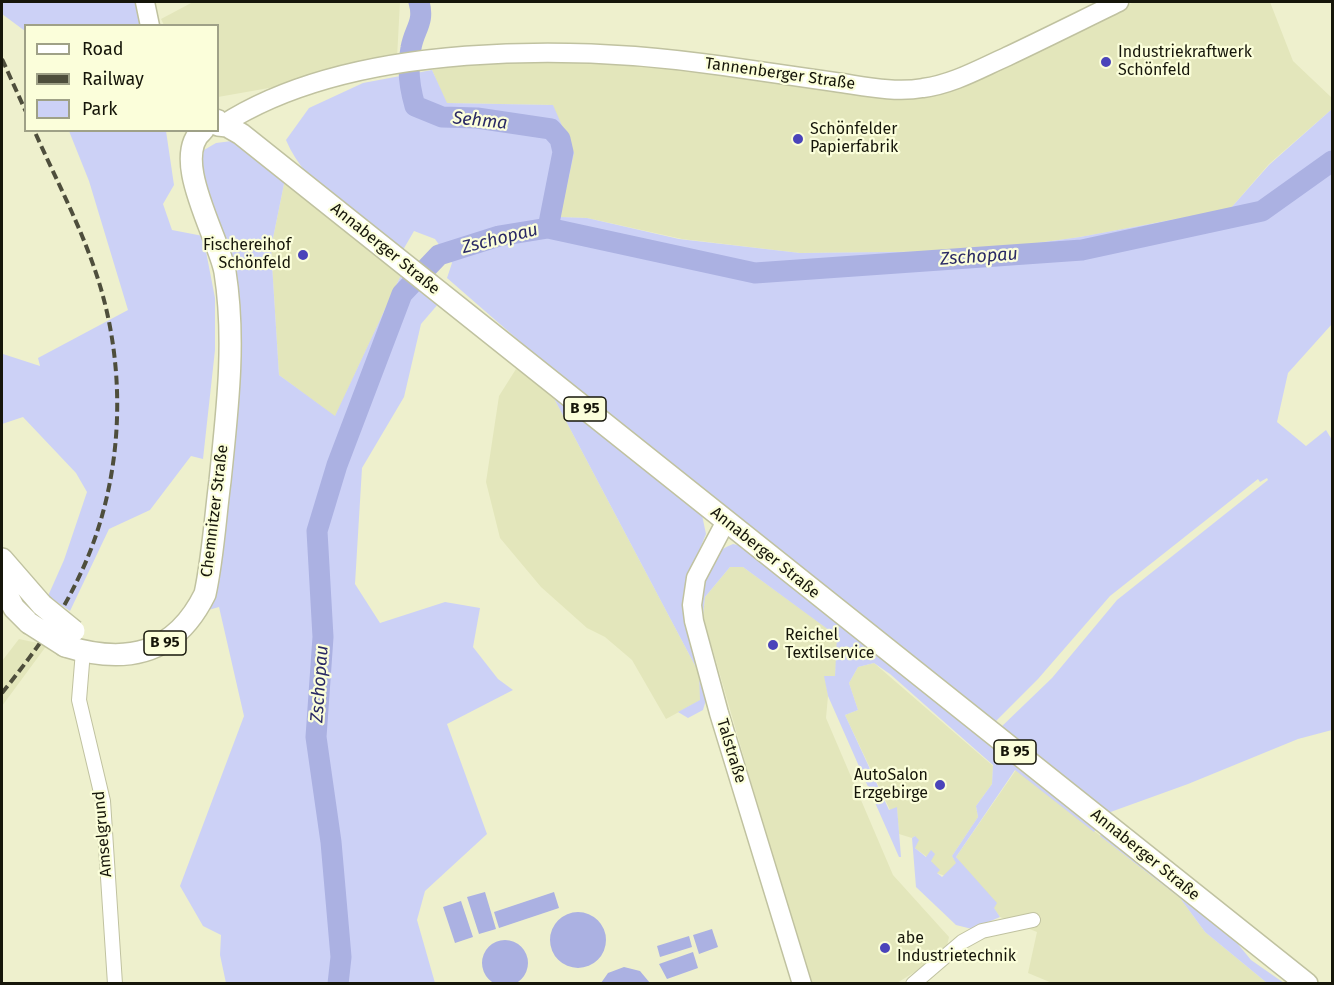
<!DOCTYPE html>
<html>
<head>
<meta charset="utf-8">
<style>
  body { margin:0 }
  #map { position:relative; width:1334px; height:985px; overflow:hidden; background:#eef0cd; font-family:"Fira Sans",sans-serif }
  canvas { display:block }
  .frame { position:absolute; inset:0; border:3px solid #16160a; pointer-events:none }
  .legend { position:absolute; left:24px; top:24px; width:195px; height:108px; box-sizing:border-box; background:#fbfeda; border:2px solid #9fa187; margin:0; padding:8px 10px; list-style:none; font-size:18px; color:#16160a }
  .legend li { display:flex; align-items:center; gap:12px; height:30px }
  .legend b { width:30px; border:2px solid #9fa187 }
</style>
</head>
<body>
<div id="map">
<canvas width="1334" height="985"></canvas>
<div class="frame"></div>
<ul class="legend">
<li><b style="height:8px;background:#fff"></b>Road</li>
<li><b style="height:8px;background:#4e4e3c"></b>Railway</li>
<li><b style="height:16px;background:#ccd1f6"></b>Park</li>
</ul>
</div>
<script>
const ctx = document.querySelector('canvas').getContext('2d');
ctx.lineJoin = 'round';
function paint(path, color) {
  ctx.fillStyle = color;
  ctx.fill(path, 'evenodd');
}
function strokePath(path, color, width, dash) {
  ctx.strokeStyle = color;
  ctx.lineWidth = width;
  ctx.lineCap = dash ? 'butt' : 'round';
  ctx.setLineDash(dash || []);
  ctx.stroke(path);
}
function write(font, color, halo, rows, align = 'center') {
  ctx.font = font + ' "Fira Sans",sans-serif';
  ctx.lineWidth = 4.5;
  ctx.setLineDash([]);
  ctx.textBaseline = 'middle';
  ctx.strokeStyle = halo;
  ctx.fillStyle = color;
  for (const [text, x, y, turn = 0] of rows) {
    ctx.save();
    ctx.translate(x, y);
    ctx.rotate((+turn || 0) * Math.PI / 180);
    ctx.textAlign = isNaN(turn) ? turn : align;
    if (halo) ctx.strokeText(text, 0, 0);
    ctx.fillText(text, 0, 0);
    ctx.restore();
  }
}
const built = new Path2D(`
  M193 2H400L397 58 303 82 218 97V26L164 25 161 19Z
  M1134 2H1270L1293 61 1332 98V109L1269 164 1230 209 1080 237 980 251 800 253 682 239 587 218 559 217 570 172 553 105 446 103 432 70 511 59 689 66 891 95 967 79Z
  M285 179 401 275 335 417 279 375 271 248Z
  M516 369 548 387 699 673 701 700 666 719 632 660 605 637 587 628 541 587 500 538 486 482 499 396Z
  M730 567H743L838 636 835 677H825L828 696 826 718 893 875 949 937 947 946 921 968 897 983H809L703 616 705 597Z
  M19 639 47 645 2 706V661Z
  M874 663 993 766 992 784 976 806 978 817 952 856 957 863 945 876 937 873 931 861V851L927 857 915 848V836L912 838 899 834 897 808 890 810 845 715 858 710 849 683 858 667Z
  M1016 770 1180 898 1205 932 1267 983H1052L1028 973 1037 932 1000 917 956 857Z`);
const green = new Path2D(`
  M2 2H136L140 25 26 26 25 31 2 14Z
  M432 70 447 103 553 105 574 153 560 217 587 218 679 239 800 253 980 251 1080 237 1230 209 1269 165 1332 109V324L1288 373 1277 422 1306 446 1326 430 1332 440V730L1298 739 1188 784 1105 814 999 729 1052 678 1117 600 1268 480 1267 478 1260 482 1258 479 1110 596 1038 679 992 725 523 351 524 345 447 278 452 263 435 239 414 231 403 250C361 219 307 190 286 140L309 108 363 83Z
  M69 131H166L174 185 163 204 172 230 203 236 215 298V350L203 459 191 456 150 510 109 529 70 611 48 596 64 560 87 492 76 473 23 417 2 424V348L3 354 40 366 38 358 128 310 89 181Z
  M232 141 285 179 271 248 279 375 335 416 401 275 439 303 421 324 404 397 362 468 355 584 380 623 445 602 480 608 473 647 498 679 513 690 447 724 487 834 425 891 417 920 435 983H226L220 955 221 935 203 926 180 886 244 716 219 607 205 611 240 356 201 176V163L204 150 216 143Z
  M548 387 702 515 706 534 693 566 708 693 703 710 688 718 678 712 700 700 699 673Z
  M733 544 746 547 1097 827 1094 832 1015 770 956 857 997 903 994 908 1000 917 972 929 956 925 916 887 912 838 915 836 919 840 915 848 926 857 931 850 935 854 931 861 940 870 937 873 942 877 956 863 952 856 978 817 976 806 992 784 993 765 890 674 874 663 858 667 849 683 858 710 845 715 889 810 897 807 901 857H899L828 696 824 676H835L837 636 743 567H730L705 597 703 616C700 587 701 556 733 544Z
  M1103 831 1233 938 1251 960 1284 983H1267L1205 932 1180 898 1100 836Z`);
const water = new Path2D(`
  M485 892 496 929 479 934 467 897Z
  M554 892 559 908 499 928 494 912Z
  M461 901 473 937 455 943 443 907Z
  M550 940a28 28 0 1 1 56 0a28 28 0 1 1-56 0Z
  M712 929 718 947 699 954 693 935Z
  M689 936 692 947 660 957 657 946Z
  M482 963a23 23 0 1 1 46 0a23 23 0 1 1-46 0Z
  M693 952 698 968 667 979 659 964Z
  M624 967 640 971 650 983H601L608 973Z`);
const river = new Path2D(`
  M419 2C425 23 414 29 411 48 407 67 410 89 415 106L442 117 477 118 551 129 560 139 563 152 548 228
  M338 984 341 957 331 842 316 737 323 637 317 531 337 465 402 294 439 255 499 236 548 228 755 273 1082 250 1262 211 1332 161`);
const minor = new Path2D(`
  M83 651 79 700 103 801 115 984
  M913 984 962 942 982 931 1033 920`);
const secondary = new Path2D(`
  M145 2 150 26
  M218 119 222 125C352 41 575 44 724 66 761 71 798 77 835 82 864 86 894 93 923 88 953 84 979 69 1006 57 1044 39 1082 20 1119 2
  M726 521 696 578 692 605 694 621 719 713 802 984`);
const primary = new Path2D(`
  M218 125 227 126 241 134 1307 984
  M2 559 42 605
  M2 585 14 608 29 623
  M65 646C126 665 175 655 205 594 213 557 215 519 220 481 227 412 236 342 225 272 219 238 169 157 203 130`);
const rail = new Path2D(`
  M2 59 26 112
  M2 693C29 659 56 624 75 585 121 495 129 386 101 289 85 234 57 182 34 130`);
const primaryBridge = new Path2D(`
  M42 605 74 631
  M29 623 65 646`);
const markers = [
  [1106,62,6,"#4a44ba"],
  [798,139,6,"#4a44ba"],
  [303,255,6,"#4a44ba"],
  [773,645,6,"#4a44ba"],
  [940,785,6,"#4a44ba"],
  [885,948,6,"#4a44ba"]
];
const shields = [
  [585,409,42],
  [165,643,42],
  [1015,752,42]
];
const shieldNames = [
  ["B 95",585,409],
  ["B 95",165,643],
  ["B 95",1015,752]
];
const poiNames = [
  ["Industriekraftwerk",1118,53],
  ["Schönfeld",1118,71],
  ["Schönfelder",810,130],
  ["Papierfabrik",810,148],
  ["Fischereihof",291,246,"right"],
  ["Schönfeld",291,264,"right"],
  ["Reichel",785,636],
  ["Textilservice",785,654],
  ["AutoSalon",928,776,"right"],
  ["Erzgebirge",928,794,"right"],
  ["abe",897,939],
  ["Industrietechnik",897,957]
];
const streetNames = [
  ["Tannenberger Straße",780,74,8],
  ["Annaberger Straße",385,249,39],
  ["Chemnitzer Straße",215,511,-83],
  ["Annaberger Straße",765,553,39],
  ["Talstraße",731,751,73],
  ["Amselgrund",103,834,-95],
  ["Annaberger Straße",1145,855,39]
];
const waterNames = [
  ["Sehma",480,121,6],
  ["Zschopau",500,239,-14],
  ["Zschopau",979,257,-4],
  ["Zschopau",320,684,-86]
];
paint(built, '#e3e6bb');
paint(green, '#ccd1f6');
paint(water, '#abb1e2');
strokePath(river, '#abb1e2', 21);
strokePath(minor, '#c0c2a0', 16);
strokePath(secondary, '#c0c2a0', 21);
strokePath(primary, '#c0c2a0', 24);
strokePath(minor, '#fff', 14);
strokePath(secondary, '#fff', 18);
strokePath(primary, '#fff', 21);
strokePath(rail, '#4e4e3c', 4, [9, 4.5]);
strokePath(primaryBridge, '#c0c2a0', 24, []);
strokePath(primaryBridge, '#fff', 21);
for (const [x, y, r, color] of markers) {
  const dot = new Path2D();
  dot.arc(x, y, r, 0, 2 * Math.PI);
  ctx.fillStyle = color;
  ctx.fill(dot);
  strokePath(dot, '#fbfeda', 2);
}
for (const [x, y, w] of shields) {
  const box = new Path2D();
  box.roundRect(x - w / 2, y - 12, w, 24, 4.5);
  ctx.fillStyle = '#fbfeda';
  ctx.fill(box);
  strokePath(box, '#16160a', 1.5);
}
write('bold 15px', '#16160a', null, shieldNames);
write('16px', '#16160a', '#fbfeda', poiNames, 'left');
write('16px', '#16160a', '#fbfeda', streetNames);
write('italic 18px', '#2a2a65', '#fbfeda', waterNames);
</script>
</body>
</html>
